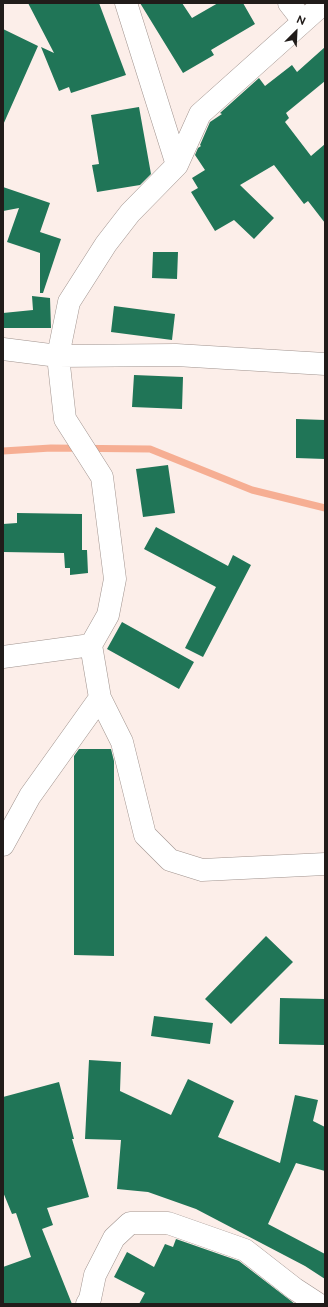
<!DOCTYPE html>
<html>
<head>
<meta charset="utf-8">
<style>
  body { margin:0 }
  #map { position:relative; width:328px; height:1307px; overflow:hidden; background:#fceee9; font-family:Raleway,sans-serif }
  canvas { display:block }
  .frame { position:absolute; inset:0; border:4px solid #211c1a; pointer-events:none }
  .north { position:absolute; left:276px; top:12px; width:40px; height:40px; -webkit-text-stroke:3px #fff; paint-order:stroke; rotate:24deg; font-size:11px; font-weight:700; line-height:16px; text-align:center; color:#211c1a }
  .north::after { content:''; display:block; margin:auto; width:14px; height:18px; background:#211c1a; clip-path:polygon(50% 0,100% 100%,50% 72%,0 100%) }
</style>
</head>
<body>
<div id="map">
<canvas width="328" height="1307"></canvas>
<div class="frame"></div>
<div class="north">N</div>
</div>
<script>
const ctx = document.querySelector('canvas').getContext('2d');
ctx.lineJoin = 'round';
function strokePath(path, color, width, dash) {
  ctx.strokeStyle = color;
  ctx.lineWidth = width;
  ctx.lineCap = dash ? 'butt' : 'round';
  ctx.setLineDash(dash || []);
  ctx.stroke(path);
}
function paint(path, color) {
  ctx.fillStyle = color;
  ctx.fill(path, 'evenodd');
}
const stream = new Path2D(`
  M3 451 51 448 150 449 252 490 325 508`);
const building = new Path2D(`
  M28 3H99L126 75 71 93 69 87 59 91 41 47 54 53Z
  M140 3H182L192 18 218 3H243L255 24 211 50 214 55 183 73Z
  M3 29 38 46 3 125Z
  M325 47V81L286 113 289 118 285 122 311 156 325 144V223L308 201 304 204 274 165 240 185 274 218 254 239 234 220 215 231 191 192 198 188 192 178 205 170 195 155 198 148 201 146 200 145 210 122 222 114 220 113 259 78 265 86 292 65 297 72Z
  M139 107 151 174 140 185 97 192 92 165 99 164 91 115Z
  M3 187 50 203 40 232 61 239 43 293H40V253L7 242 19 208 3 211Z
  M153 252H178L177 279 152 278Z
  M32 296 50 298 51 328H3V313L33 310Z
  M114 306 175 314 172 340 111 332Z
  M134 375 183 377 182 409 132 407Z
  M296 419 325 420V459L296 458Z
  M168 465 175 513 143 517 136 469Z
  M17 513 82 514V550H87L88 573 70 575V568H65L64 553 3 552V524L17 523Z
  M156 527 228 566 233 555 251 565 203 657 185 648 216 587 144 549Z
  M122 622 194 662 179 689 107 649Z
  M79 749H111L114 761V956L74 955V756Z
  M266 936 293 962 231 1024 205 999Z
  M280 998 325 999V1045L279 1044Z
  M154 1016 213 1023 210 1044 151 1036Z
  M89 1060 121 1062 120 1091 171 1115 188 1079 234 1101 218 1137 280 1163 295 1095 318 1100 313 1121 325 1127V1171L296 1163 268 1224 325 1254V1279L305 1266 196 1209 148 1192 117 1189 121 1140 85 1139Z
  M59 1082 74 1139H72L89 1197 47 1208 53 1225 42 1229 72 1304H3V1267L31 1257 16 1213 12 1214 3 1192V1097Z
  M176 1239 239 1261 295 1304H139L145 1293 114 1277 127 1252 154 1267 165 1244 173 1247Z`);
const minor = new Path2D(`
  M126 3 177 165
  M289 3 303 21
  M3 349 58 356 69 302 106 244 130 213 177 165 200 114 324 3
  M91 645 100 698 122 742 145 835 170 860 202 870 325 864
  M3 657 91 645 108 615 115 579 102 477 65 419 58 356 176 355 325 364
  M3 845 30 796 100 698
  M87 1304 90 1299 95 1275 114 1238 130 1223H168L245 1250 295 1289 318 1304`);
strokePath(stream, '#f6ae93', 7);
paint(building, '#207557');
strokePath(minor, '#a0938e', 23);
strokePath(minor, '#fff', 22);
</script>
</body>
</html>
